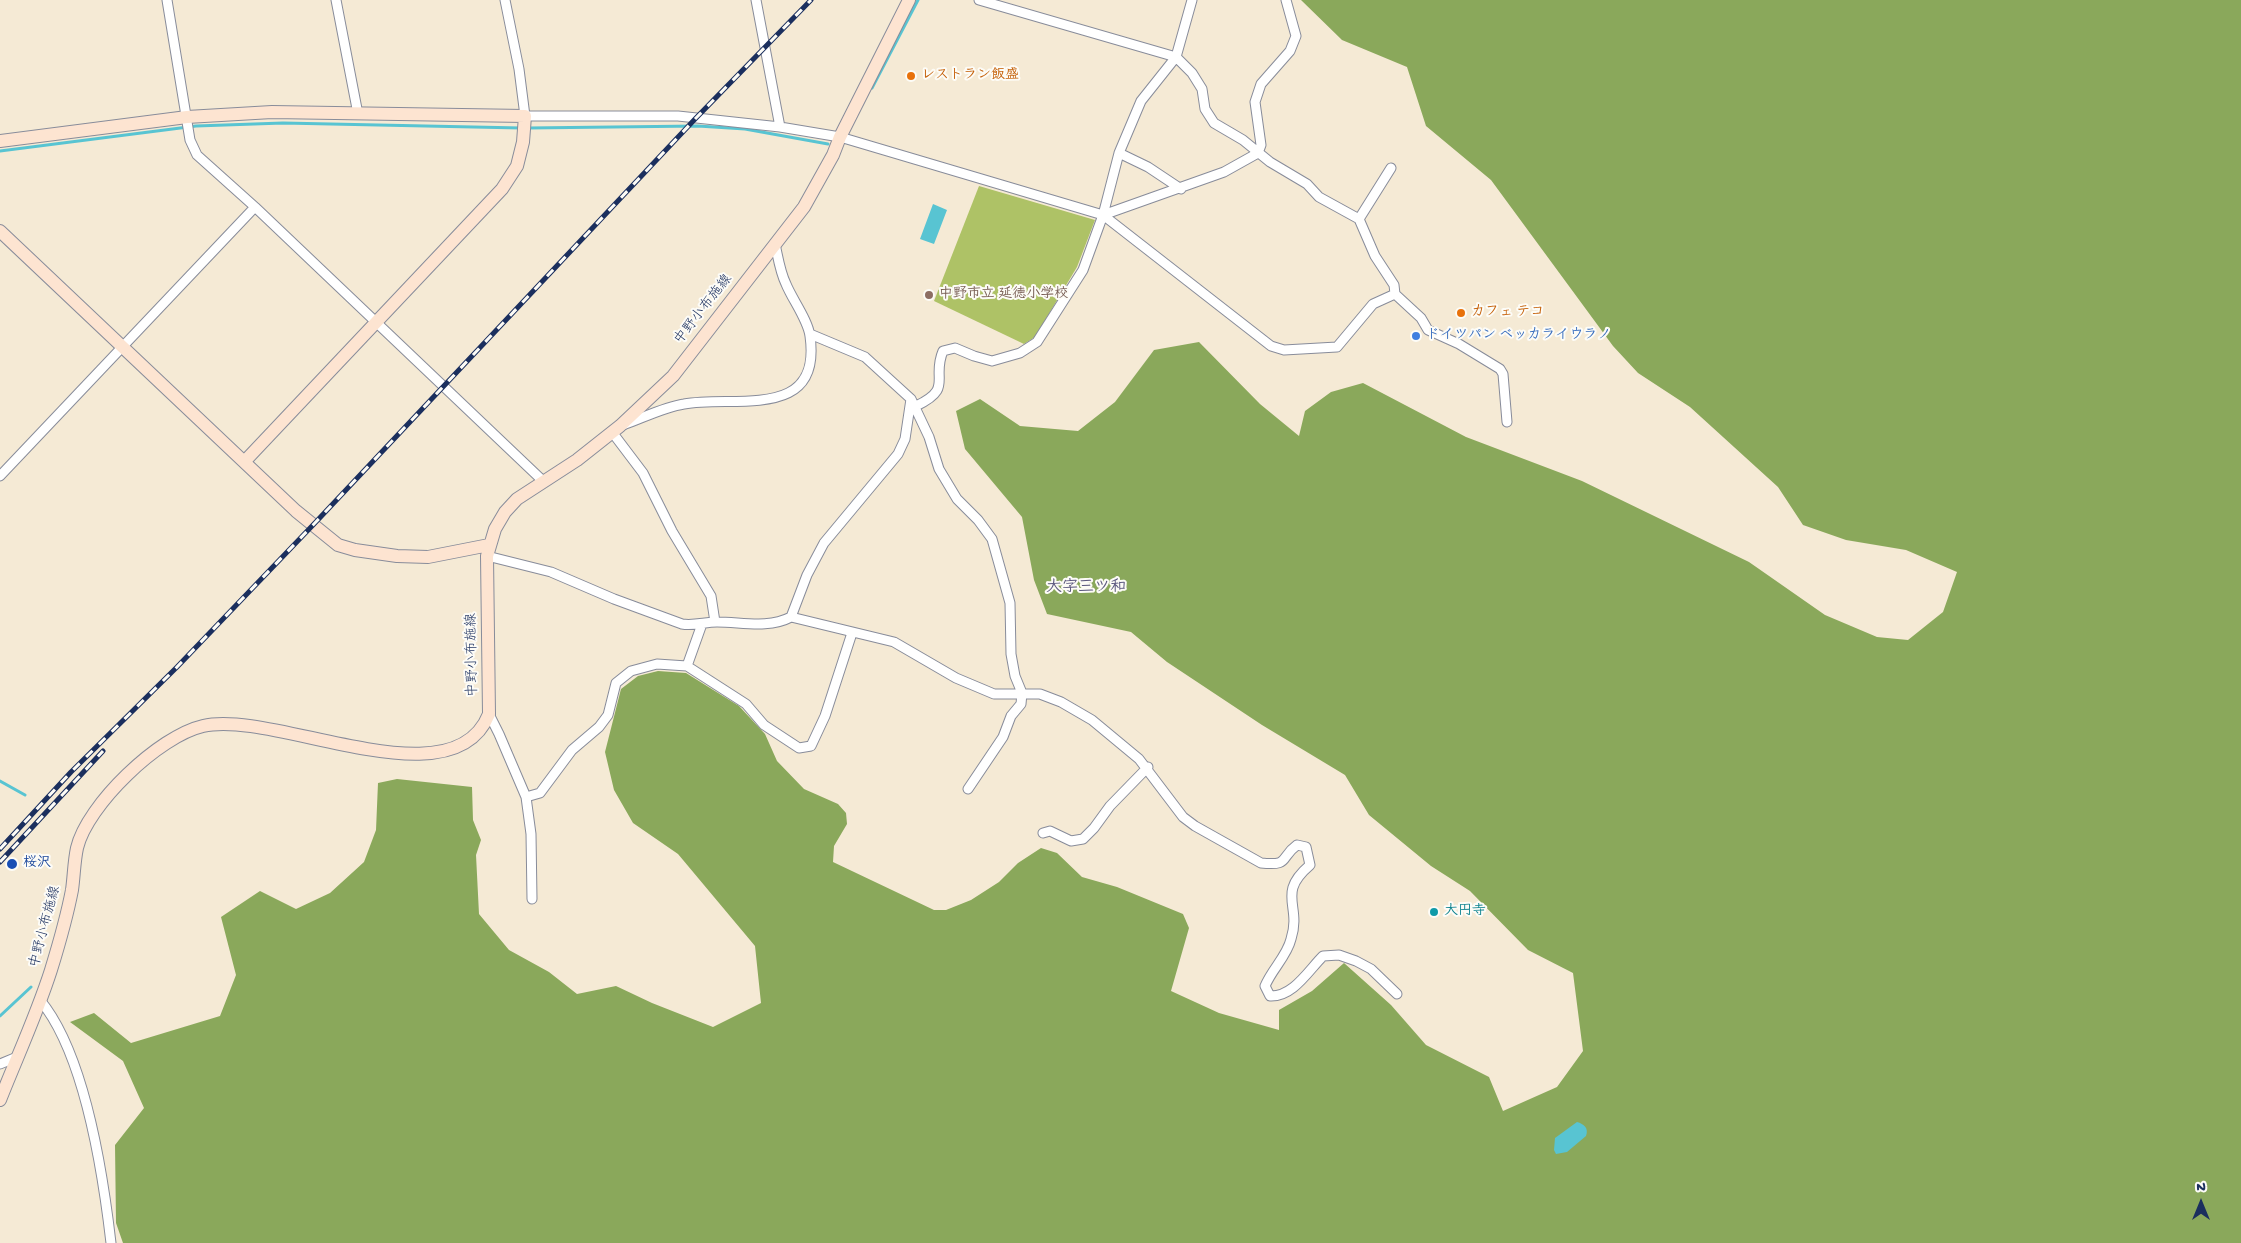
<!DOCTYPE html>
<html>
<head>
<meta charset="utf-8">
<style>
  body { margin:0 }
  #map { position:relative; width:2241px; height:1243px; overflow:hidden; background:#f5ead5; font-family:"Gochi Hand",sans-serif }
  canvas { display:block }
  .north { position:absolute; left:2176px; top:1178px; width:50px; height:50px; -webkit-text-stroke:4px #fdfcf7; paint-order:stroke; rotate:0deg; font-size:14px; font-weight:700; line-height:20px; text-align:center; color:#1b2f5e }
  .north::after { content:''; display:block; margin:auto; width:18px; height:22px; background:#1b2f5e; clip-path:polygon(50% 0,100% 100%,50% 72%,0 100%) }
</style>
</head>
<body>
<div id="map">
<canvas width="2241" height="1243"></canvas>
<div class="north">N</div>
</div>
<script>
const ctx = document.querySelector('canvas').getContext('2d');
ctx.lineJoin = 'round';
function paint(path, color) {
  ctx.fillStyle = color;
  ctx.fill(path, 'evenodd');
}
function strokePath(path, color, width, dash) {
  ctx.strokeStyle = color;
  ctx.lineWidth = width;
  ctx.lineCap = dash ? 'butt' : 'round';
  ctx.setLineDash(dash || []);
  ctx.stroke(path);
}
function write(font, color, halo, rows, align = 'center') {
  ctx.font = font + ' "Gochi Hand","Klee One",sans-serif';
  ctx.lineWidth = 4;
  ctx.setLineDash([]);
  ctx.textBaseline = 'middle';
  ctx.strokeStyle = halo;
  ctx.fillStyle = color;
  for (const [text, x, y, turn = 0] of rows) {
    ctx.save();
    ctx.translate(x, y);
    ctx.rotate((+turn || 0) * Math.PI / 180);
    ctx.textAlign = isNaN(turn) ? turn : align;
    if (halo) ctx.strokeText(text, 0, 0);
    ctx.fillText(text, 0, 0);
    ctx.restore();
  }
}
const green = new Path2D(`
  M979 186 1095 220 1077 267 1035 337 1024 344 934 301Z`);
const forest = new Path2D(`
  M1301 0H2241V1243H123L116 1223 115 1145 144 1108 123 1061 70 1022 94 1013 131 1043 220 1016 236 975 221 917 260 891 296 909 330 893 364 862 376 830 378 783 397 779 472 787 473 820 481 840 476 855 479 914 509 950 549 972 577 994 616 986 652 1003 713 1027 761 1003 755 946 678 854 633 823 614 790 605 752 621 689 638 676 658 671 686 673 739 706 765 734 777 761 804 789 838 804 846 813 847 824 834 846 833 862 934 910H946L971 900 999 882 1018 863 1041 848 1057 853 1082 877 1117 887 1183 914 1189 928 1171 991 1219 1013 1279 1030V1010L1312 991 1344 963 1391 1005 1426 1045 1489 1077 1503 1111 1557 1087 1583 1051 1573 973 1528 950 1470 891 1431 866 1369 815 1345 775 1262 725 1167 662 1131 632 1047 614 1034 580 1022 517 965 449 956 411 980 399 1020 426 1078 431 1115 402 1154 350 1199 342 1260 404 1299 436 1305 411 1331 392 1363 383 1466 437 1582 481 1749 562 1825 615 1877 637 1908 640 1943 612 1957 572 1906 550 1846 540 1803 525 1778 487 1690 407 1638 373 1613 346 1491 180 1426 126 1407 67 1342 40Z`);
const water = new Path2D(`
  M933 204 947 210 934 244 920 239Z
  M1577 1122C1584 1124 1589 1128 1586 1136L1567 1152 1556 1154 1554 1150 1555 1138Z`);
const stream = new Path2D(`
  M872 88 918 0
  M528 128 698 126 745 129 828 144
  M0 151 196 126 283 123 521 128
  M0 781 25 795
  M0 1016 31 987`);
const street = new Path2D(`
  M167 0 190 140 197 155 255 207 543 481
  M336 0 358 114
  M505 0 519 69 525 116H678L780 127 840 137 1103 215 1271 346 1284 350 1337 347 1373 304 1395 294
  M756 0 780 127
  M979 0 1176 57 1192 73 1202 89 1205 109 1214 123 1243 140 1270 162 1307 184 1319 197 1359 219 1375 256 1394 285 1395 294 1421 318 1428 330 1459 344 1500 369 1503 374 1507 422
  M1119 153 1148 167 1181 189
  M1103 215 1224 172 1258 153 1261 145 1255 102 1261 84 1290 51 1296 36 1286 0
  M1359 219 1391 168
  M810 334 865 357 911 399 929 437 939 469 957 499 978 520 992 539 1010 603 1011 654 1015 676 1022 693 1021 704 1011 716 1003 737 968 789
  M916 406C954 388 931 379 943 351L955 348 974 356 992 361 1020 353 1037 342 1083 270 1103 215 1119 153 1141 101 1176 57 1192 0
  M623 425C643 418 664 407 684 404 736 395 822 421 810 336 808 320 792 299 786 284 780 272 778 257 775 244
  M612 432 643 473 672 531 711 596 715 622
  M0 476 255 207
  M487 556 551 572 614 599 682 624C694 626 705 622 717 622 742 622 768 629 791 617L894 642 956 678 994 694H1040L1061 702 1092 720 1139 759 1183 817 1195 826 1261 863C1291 866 1279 858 1297 845L1306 847 1310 865C1276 894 1302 905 1291 939 1287 956 1272 969 1265 986L1270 996C1293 997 1308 971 1323 956L1339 955 1356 961 1371 969 1397 994
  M791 617 807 575 824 543 898 454 905 439 911 399
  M687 666 746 704 764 725 799 748 811 746 825 716 852 633
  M489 714 499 734 526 797 531 834 532 899
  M526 797 540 793 572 750 599 727 608 715 616 683 631 671 657 664 687 666 702 624
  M1043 833 1050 831 1071 841 1083 839 1094 828 1110 806 1148 767
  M40 1000C85 1054 103 1174 111 1243
  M0 1064 17 1057`);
const secondary = new Path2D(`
  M0 141 187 117 272 112 525 116 523 142 517 166 502 189 245 461
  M0 231 296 511 338 545 355 550 397 556 428 557 489 545
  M0 1100C17 1057 37 1014 51 970 59 944 67 916 72 890 74 876 74 862 77 848 87 805 159 736 203 726 274 709 453 805 489 714L487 556 495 529 505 512 517 499 577 460 620 426 673 376 804 207 833 155 840 137 909 0`);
const rail = new Path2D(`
  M0 849 71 772 177 667 313 525 696 118 811 0
  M0 862 103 751`);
const markers = [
  [911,76,5,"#e8710a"],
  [929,295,5,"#8d6e63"],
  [1461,313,5,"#e8710a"],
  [1416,336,5,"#3f7fe0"],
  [12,864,6,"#1a4fb4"],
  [1434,912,5,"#0f9aa8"]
];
const foodNames = [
  ["レストラン飯盛",921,76],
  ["カフェ テコ",1471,313]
];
const educationNames = [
  ["中野市立 延徳小学校",939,295]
];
const streetNames = [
  ["中野小布施線",704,310,-52],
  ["中野小布施線",473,655,-91],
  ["中野小布施線",46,927,-75]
];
const shopNames = [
  ["ドイツパン ベッカライウラノ",1426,336]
];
const transitNames = [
  ["桜沢",23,864]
];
const cultureNames = [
  ["大円寺",1444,912]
];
const quarterNames = [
  ["大字三ツ和",1086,589]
];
paint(green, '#aec266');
paint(forest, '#8aa85b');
paint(water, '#58c4d2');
strokePath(stream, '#58c4d2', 3);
strokePath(street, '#888c9a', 11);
strokePath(secondary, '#888c9a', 14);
strokePath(street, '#fff', 9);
strokePath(secondary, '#fde4d1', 12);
strokePath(rail, '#1b2f5e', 5);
strokePath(rail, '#fdfcf7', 3, [9]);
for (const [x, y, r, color] of markers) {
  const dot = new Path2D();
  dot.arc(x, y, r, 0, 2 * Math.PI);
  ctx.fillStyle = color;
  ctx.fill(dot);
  strokePath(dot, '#fdfcf7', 2);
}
write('bold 14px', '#c56008', '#fdfcf7', foodNames, 'left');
write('bold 14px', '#785e54', '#fdfcf7', educationNames, 'left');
write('14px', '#1b2f5e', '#fdfcf7', streetNames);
write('bold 14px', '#366cbe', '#fdfcf7', shopNames, 'left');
write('bold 14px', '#164399', '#fdfcf7', transitNames, 'left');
write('bold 14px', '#0d838f', '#fdfcf7', cultureNames, 'left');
write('bold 16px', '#5c597f', '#fdfcf7', quarterNames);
</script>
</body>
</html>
